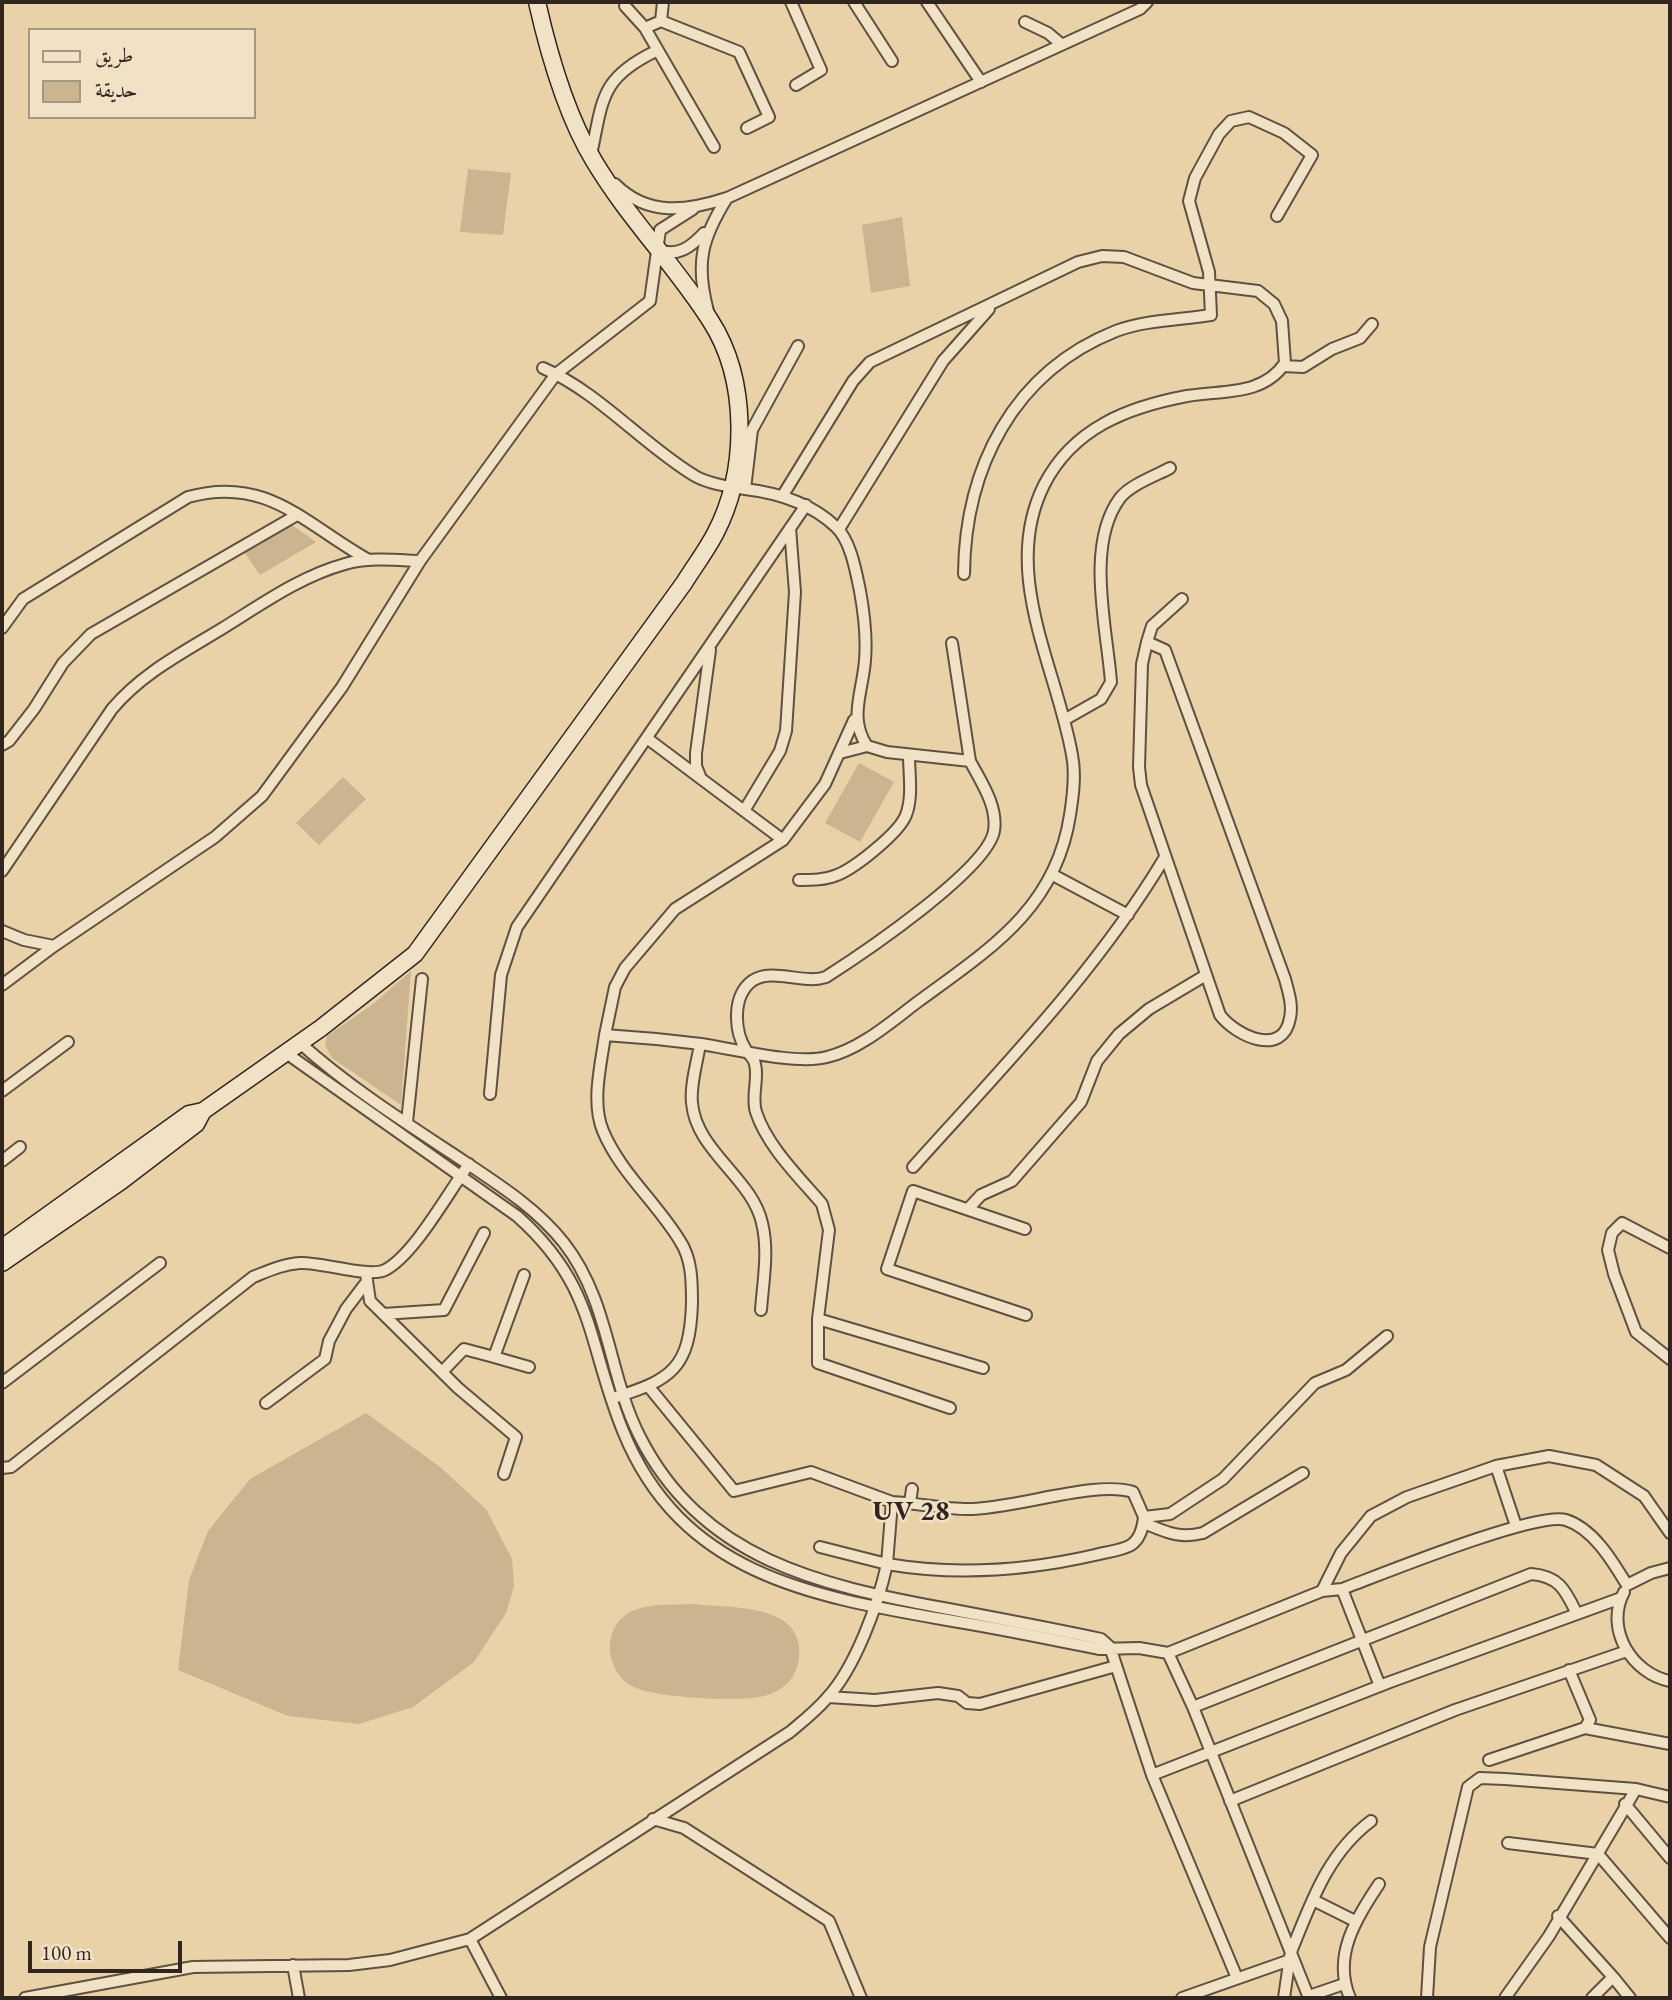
<!DOCTYPE html>
<html>
<head>
<meta charset="utf-8">
<style>
  body { margin:0 }
  #map { position:relative; width:1672px; height:2000px; overflow:hidden; background:#e9d2a7; font-family:"EB Garamond",Amiri,serif }
  canvas { display:block }
  .frame { position:absolute; inset:0; border:4px solid #31261f; pointer-events:none }
  .legend { position:absolute; left:28px; top:28px; width:228px; height:91px; box-sizing:border-box; background:#f1e2c6; border:2px solid #a49783; margin:0; padding:9px 12px; list-style:none; font-size:21px; color:#31261f }
  .legend li { display:flex; align-items:center; gap:14px; height:35px }
  .legend b { width:35px; border:2px solid #a49783 }
  .scale { position:absolute; left:28px; top:1941px; width:154px; height:32px; box-sizing:border-box; border:4px solid #31261f; border-top:0; padding-left:9px; font-size:21px; line-height:24px; white-space:nowrap; color:#31261f; -webkit-text-stroke:5px #f1e2c6; paint-order:stroke }
</style>
</head>
<body>
<div id="map">
<canvas width="1672" height="2000"></canvas>
<div class="frame"></div>
<ul class="legend">
<li><b style="height:9px;background:#f1e2c6"></b>طريق</li>
<li><b style="height:19px;background:#cab590"></b>حديقة</li>
</ul>
<div class="scale">100 m</div>
</div>
<script>
const ctx = document.querySelector('canvas').getContext('2d');
ctx.lineJoin = 'round';
function paint(path, color) {
  ctx.fillStyle = color;
  ctx.fill(path, 'evenodd');
}
function strokePath(path, color, width, dash) {
  ctx.strokeStyle = color;
  ctx.lineWidth = width;
  ctx.lineCap = dash ? 'butt' : 'round';
  ctx.setLineDash(dash || []);
  ctx.stroke(path);
}
function write(font, color, halo, rows, align = 'center') {
  ctx.font = font + ' "EB Garamond",serif';
  ctx.lineWidth = 5;
  ctx.setLineDash([]);
  ctx.textBaseline = 'middle';
  ctx.strokeStyle = halo;
  ctx.fillStyle = color;
  for (const [text, x, y, turn = 0] of rows) {
    ctx.save();
    ctx.translate(x, y);
    ctx.rotate((+turn || 0) * Math.PI / 180);
    ctx.textAlign = isNaN(turn) ? turn : align;
    if (halo) ctx.strokeText(text, 0, 0);
    ctx.fillText(text, 0, 0);
    ctx.restore();
  }
}
const green = new Path2D(`
  M468 169 511 173 503 235 460 232Z
  M902 217 910 286 871 293 862 225Z
  M292 525 316 542 260 575 244 552Z
  M859 763 894 782 860 842 825 823Z
  M343 777 366 799 319 845 296 823Z
  M411 971 401 1105 332 1058 325 1045 327 1036 373 1004Z
  M366 1413 440 1467 486 1509 512 1559 514 1586 506 1613 474 1662 413 1707 359 1724 288 1716 178 1670 189 1580 208 1531 250 1479Z
  M694 1604C725 1608 794 1603 799 1646 800 1658 799 1664 793 1676 787 1686 776 1693 764 1696 739 1702 660 1698 636 1688 603 1674 600 1623 635 1610 653 1603 675 1605 694 1604Z`);
const street = new Path2D(`
  M791 2 821 70 796 85
  M854 2 892 61
  M927 2 981 82
  M625 6 645 28
  M661 21 663 2
  M1025 22 1048 33 1061 44
  M714 147 645 28 661 21 739 52 769 117 747 128
  M591 155C603 99 600 78 656 51
  M615 184C648 217 687 211 727 198L1140 9 1147 2
  M659 250C678 257 691 247 704 233
  M708 311C695 263 702 238 727 198
  M1283 366 1303 367 1332 349 1360 338 1372 324
  M543 368C600 393 642 444 695 476 709 484 729 487 745 489 779 493 811 503 836 527 851 541 856 572 860 591 864 613 867 637 865 660 863 691 848 718 867 746L840 753
  M745 489 752 430 798 346
  M839 529 943 361 989 309
  M964 574C965 468 1013 372 1116 331 1145 320 1180 320 1211 315L1209 272 1189 201 1195 178 1219 134 1231 121 1249 117 1284 133 1312 155 1277 216
  M2 628 23 599 188 497C266 475 305 524 367 559
  M1147 642 1165 650 1285 979C1288 991 1293 1004 1290 1018 1283 1058 1236 1036 1220 1015L1141 785 1139 767 1142 664 1147 642 1152 626 1182 599
  M952 643 970 761
  M1064 720 1101 699 1111 682C1107 628 1085 545 1120 498 1130 485 1155 476 1170 468
  M648 739 783 840
  M2 745 9 741 34 709 63 663 91 634 297 515
  M867 746 887 752 970 761C981 782 998 806 994 831 987 870 862 954 826 977 804 985 772 967 752 981 732 996 734 1031 746 1050 749 1055 754 1058 755 1064 759 1079 751 1096 756 1112 767 1146 799 1177 822 1204L829 1230 818 1319V1363L950 1408
  M700 776 696 766V753L710 650
  M744 811 780 751 786 731 795 592 790 528
  M2 871 112 709C142 673 184 652 223 628 262 604 301 576 345 564 369 557 395 560 420 561
  M1053 875 1128 915
  M799 880C812 880 825 880 837 875 855 868 899 833 906 815 913 797 909 774 909 755
  M2 931 24 940 54 946
  M2 985 54 946 215 837 262 796 342 687 420 561 556 374 650 301 660 230 693 209
  M605 1035 615 987 625 968 675 909 783 840 825 784 854 720
  M300 1043C350 1088 409 1125 465 1162 501 1186 537 1209 564 1243 610 1302 608 1375 640 1437 702 1559 819 1585 943 1608 996 1618 1049 1628 1101 1639L1110 1647 1152 1775 1237 1978
  M700 1044C697 1063 690 1085 692 1103 696 1151 752 1178 762 1223 769 1251 763 1282 761 1310
  M286 1053 517 1216C596 1286 587 1343 623 1431 682 1577 816 1597 953 1621 1002 1629 1050 1639 1099 1649L1139 1648 1168 1653 1193 1707 1309 1998
  M2 1091 68 1042
  M490 1094 501 975 517 927 806 505
  M407 1122 422 979
  M2 1161 20 1147
  M913 1167C1001 1069 1097 971 1165 857
  M968 1209 981 1195 1012 1181 1081 1102 1097 1061 1119 1034 1149 1009 1206 975
  M1025 1229 913 1191 887 1269 1026 1315
  M1670 1248 1622 1223 1612 1233 1608 1250 1614 1274 1636 1332 1670 1359
  M366 1274 370 1301 458 1388 516 1437 504 1474
  M383 1314 444 1310 484 1233
  M818 1319 983 1368
  M494 1357 529 1367
  M442 1372 464 1349 494 1357 524 1275
  M2 1383 160 1263
  M649 1387 734 1491 811 1472 892 1502
  M613 1398C672 1380 690 1368 692 1303 692 1282 692 1259 680 1241 657 1203 620 1172 603 1131 591 1102 601 1065 605 1035 637 1037 669 1040 701 1044 734 1049 796 1065 827 1057 861 1049 892 1021 919 1001 990 949 1056 908 1070 815 1073 796 1076 774 1072 755 1057 668 1000 573 1044 485 1073 428 1128 407 1187 396 1223 390 1263 396 1285 363L1282 321 1274 304 1258 291 1193 283 1124 257 1102 256 1078 262 870 362 853 381 783 495
  M266 1403 325 1359 329 1341 346 1309 365 1284
  M1496 1466 1516 1526
  M2 1468 11 1467 253 1277C268 1271 283 1264 300 1263 322 1262 369 1278 385 1270 414 1255 448 1193 469 1164
  M910 1503 912 1489
  M1144 1517 1170 1514 1223 1479 1315 1383 1346 1370 1387 1336
  M1144 1523C1166 1532 1179 1539 1203 1533L1303 1473
  M1342 1589 1380 1686
  M1322 1591 1341 1553 1371 1516 1407 1497 1496 1466 1549 1456 1596 1465 1644 1496 1670 1533
  M1624 1592C1604 1630 1633 1674 1670 1681
  M1168 1653 1322 1591 1342 1589C1380 1575 1536 1511 1566 1520 1594 1529 1613 1562 1627 1585L1651 1573 1670 1568
  M828 1697 875 1700 938 1693 958 1696 967 1703 980 1704 1116 1666
  M1193 1707 1531 1574C1558 1576 1565 1589 1576 1612
  M1585 1728 1670 1744
  M1489 1760 1585 1728 1590 1720 1569 1670
  M1152 1775 1390 1682 1621 1598
  M1230 1801 1455 1710 1627 1651
  M1625 1804 1670 1858
  M653 1819 684 1828 829 1921 861 1998
  M1508 1843 1598 1854 1670 1938
  M1313 1900 1355 1921
  M1558 1916 1613 1977 1592 1998
  M470 1939 501 1998
  M1291 1952C1311 1903 1327 1854 1371 1821
  M293 1965 299 1998
  M1613 1977 1630 1998
  M1309 1996 1344 1984
  M25 1998 193 1967 349 1965 390 1960 470 1939 790 1732C803 1721 816 1711 827 1698 855 1668 878 1605 887 1564 957 1576 1025 1571 1095 1555 1105 1552 1121 1551 1131 1545 1140 1539 1143 1527 1144 1517L1133 1492C1095 1480 1015 1509 968 1509 943 1509 917 1503 892 1502L887 1564 820 1547
  M1182 1998 1290 1960
  M1284 1998 1290 1956
  M1350 1998C1332 1956 1356 1919 1379 1884
  M1427 1998 1430 1947 1468 1787 1480 1778 1505 1779 1636 1789 1670 1797
  M1505 1998 1549 1936 1636 1789`);
const secondary = new Path2D(`
  M2 1248 189 1114 203 1111
  M2 1263 120 1182 196 1124 203 1111 321 1028 415 954 684 583C694 567 706 551 715 534 748 471 749 380 710 320 675 265 628 218 594 161 566 115 549 55 537 2`);
const neighbourhoodNames = [
  ["UV 28",911,1512]
];
paint(green, '#cab590');
strokePath(street, '#5f5141', 14);
strokePath(secondary, '#31261f', 19);
strokePath(street, '#f1e2c6', 10);
strokePath(secondary, '#f1e2c6', 16);
write('bold 28px', '#31261f', '#f1e2c6', neighbourhoodNames);
</script>
</body>
</html>
